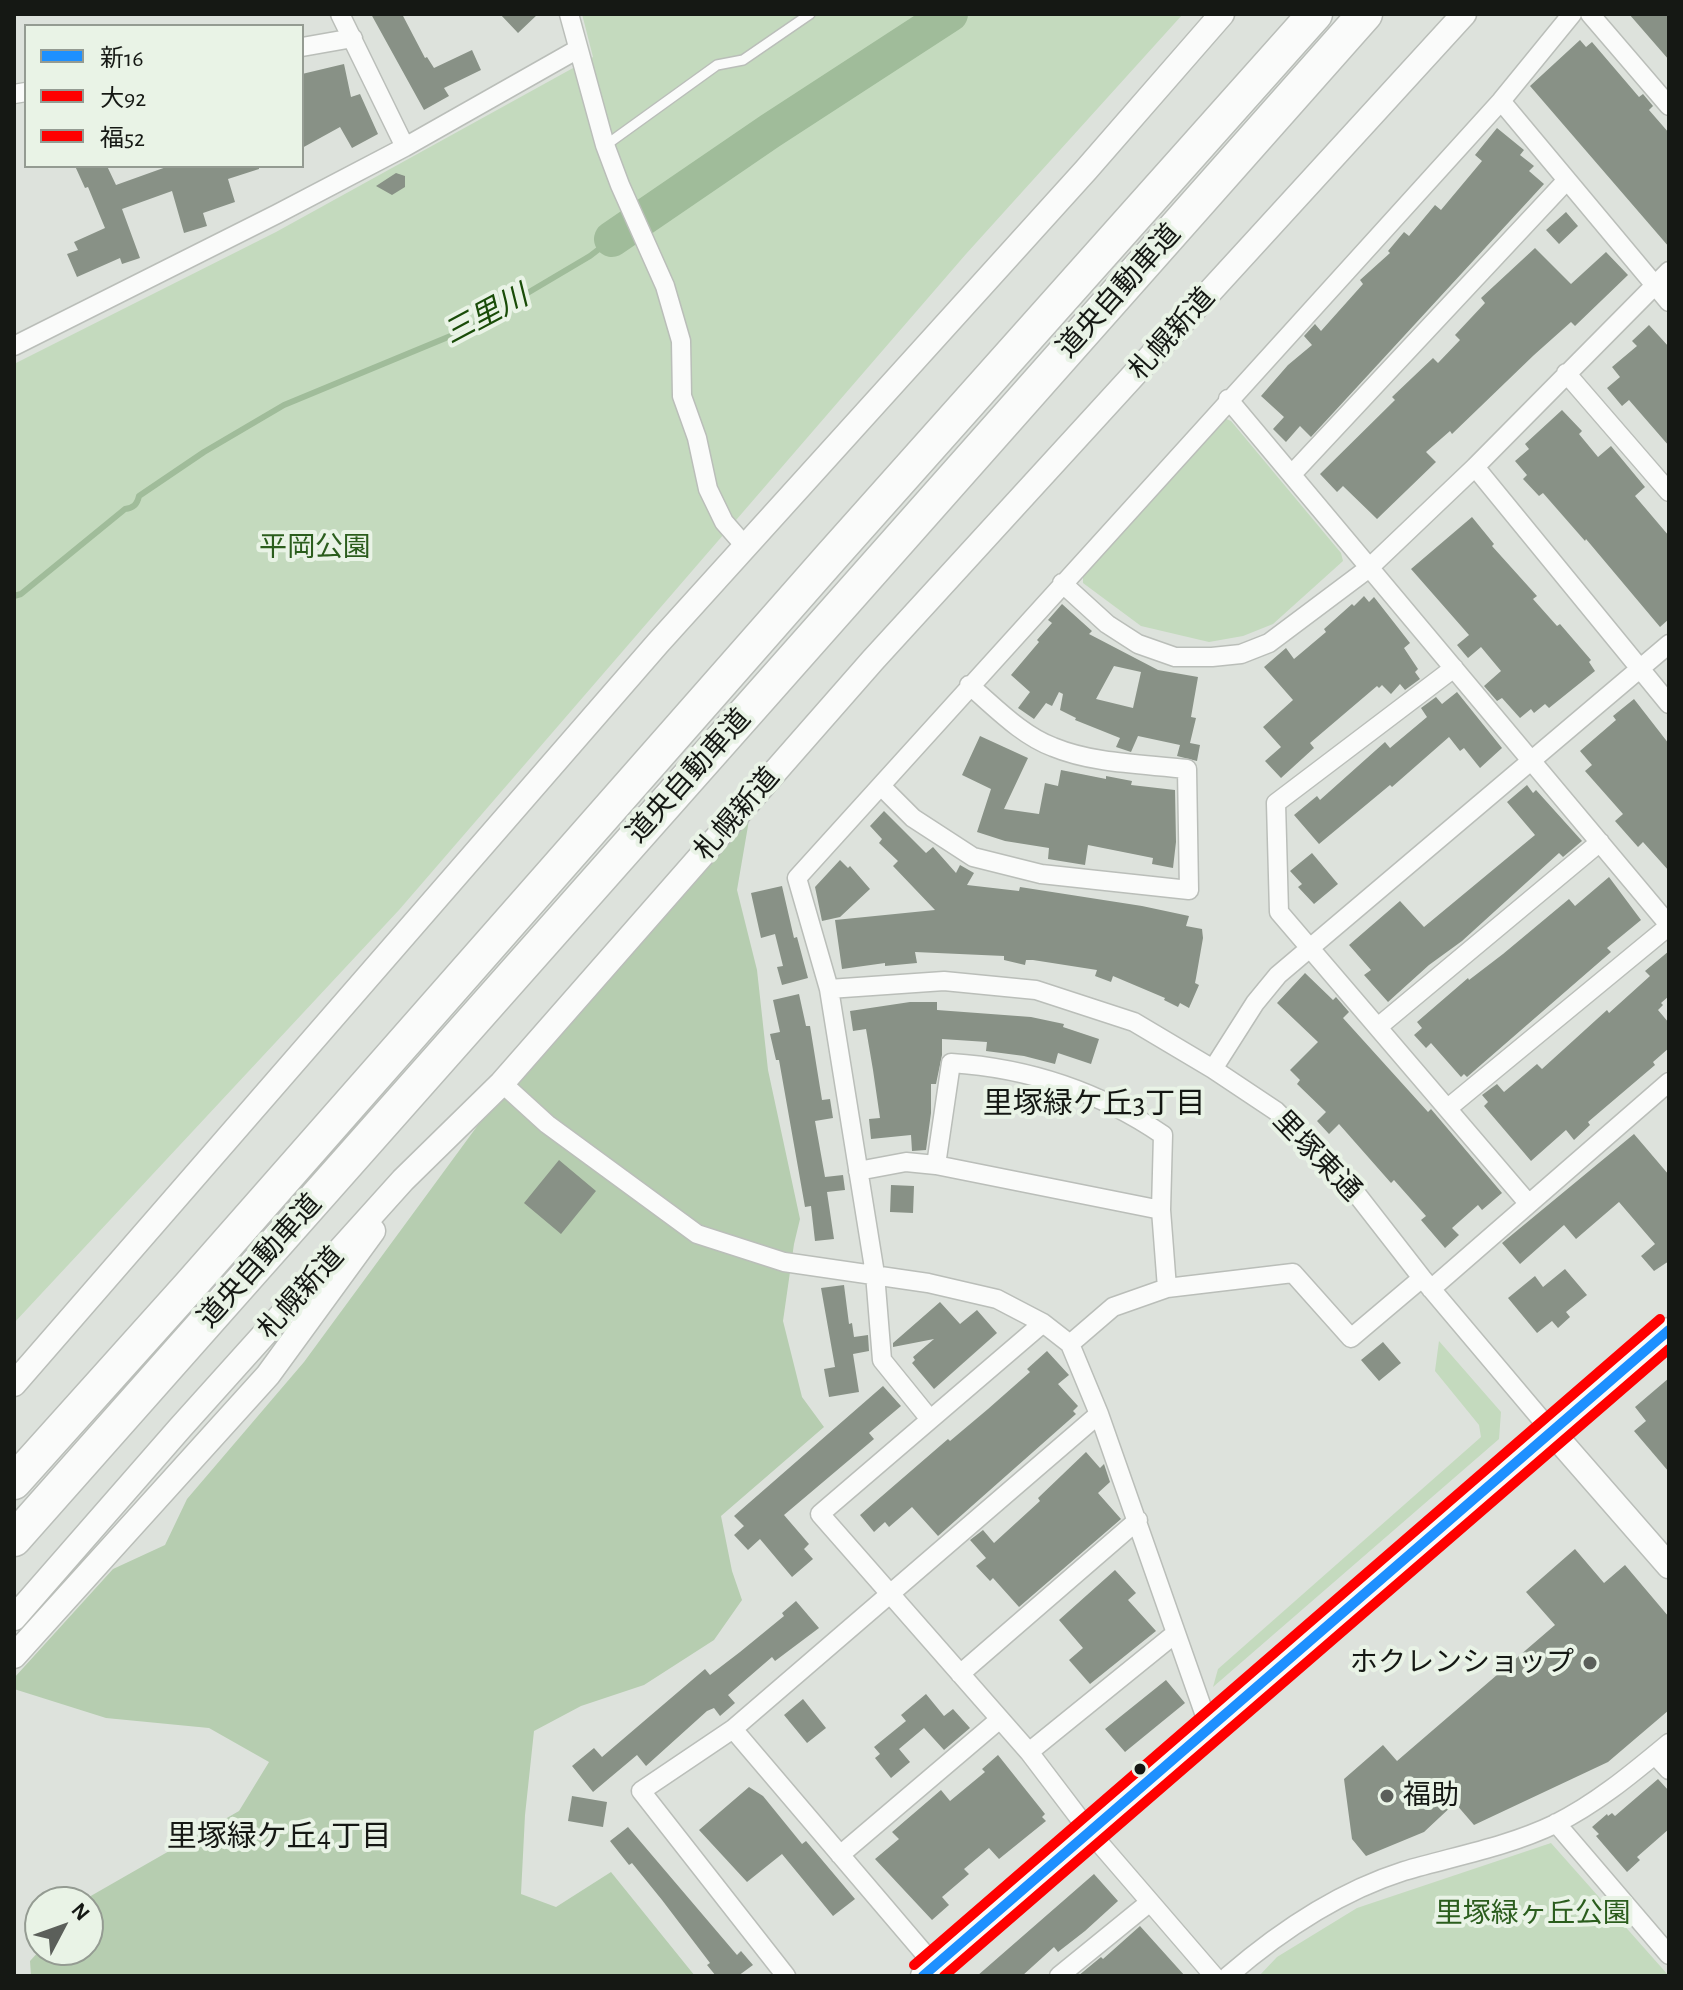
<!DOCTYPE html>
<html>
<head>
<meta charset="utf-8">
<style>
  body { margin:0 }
  #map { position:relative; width:1683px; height:1990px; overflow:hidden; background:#dde2dc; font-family:"Alegreya Sans","Noto Sans JP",sans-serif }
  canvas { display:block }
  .frame { position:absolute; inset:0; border:16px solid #151814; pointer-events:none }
  .legend { position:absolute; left:24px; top:24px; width:280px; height:144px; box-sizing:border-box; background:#e9f3e6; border:2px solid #949b92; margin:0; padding:10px 14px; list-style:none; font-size:24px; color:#151814 }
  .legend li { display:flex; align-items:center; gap:16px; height:40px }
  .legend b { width:40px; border:2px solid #949b92 }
  .north { position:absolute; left:24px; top:1886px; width:80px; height:80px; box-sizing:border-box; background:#e9f3e6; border:2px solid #949b92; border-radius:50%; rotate:49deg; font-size:22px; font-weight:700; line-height:32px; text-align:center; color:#151814 }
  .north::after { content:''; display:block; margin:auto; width:28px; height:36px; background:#5b5f5a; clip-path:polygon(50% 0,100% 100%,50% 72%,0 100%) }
</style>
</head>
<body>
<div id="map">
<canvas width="1683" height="1990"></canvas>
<div class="frame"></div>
<ul class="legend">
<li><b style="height:10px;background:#1e90ff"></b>新16</li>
<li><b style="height:10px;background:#f00"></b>大92</li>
<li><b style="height:10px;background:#f00"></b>福52</li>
</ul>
<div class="north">N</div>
</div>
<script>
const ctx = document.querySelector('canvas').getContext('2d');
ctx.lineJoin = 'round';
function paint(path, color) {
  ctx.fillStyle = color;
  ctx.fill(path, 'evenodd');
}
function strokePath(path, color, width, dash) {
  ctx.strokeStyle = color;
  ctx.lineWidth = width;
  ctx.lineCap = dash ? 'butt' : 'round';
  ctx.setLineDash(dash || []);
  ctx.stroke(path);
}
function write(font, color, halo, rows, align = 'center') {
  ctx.font = font + ' "Alegreya Sans","Noto Sans JP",sans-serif';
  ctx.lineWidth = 8;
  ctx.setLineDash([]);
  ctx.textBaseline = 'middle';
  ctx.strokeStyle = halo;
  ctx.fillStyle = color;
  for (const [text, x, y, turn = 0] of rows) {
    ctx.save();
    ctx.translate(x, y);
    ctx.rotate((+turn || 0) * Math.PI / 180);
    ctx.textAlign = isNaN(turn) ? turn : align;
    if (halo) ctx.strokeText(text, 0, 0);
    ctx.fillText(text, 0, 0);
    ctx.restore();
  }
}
const green = new Path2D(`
  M582 14H1183L966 254 399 910 14 1323V364L276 232 593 57Z
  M1224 418 1231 421 1341 553 1343 561 1273 624 1243 636 1209 642 1141 626 1083 583V574Z
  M1439 1341 1501 1412 1499 1439 1213 1687 1218 1669 1481 1437 1479 1425 1435 1371Z
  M1551 1843 1669 1976H1259L1277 1957 1357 1908Z`);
const forest = new Path2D(`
  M749 820 737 890 757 970 768 1070 800 1219 794 1244 783 1321 802 1397 824 1427 721 1516 732 1571 742 1600 714 1640 644 1685 581 1706 534 1731 525 1815 521 1894 556 1907 611 1872 695 1976H31L30 1961 40 1950H88V1902L82 1901 239 1811 269 1762 209 1728 106 1718 14 1689V1678L113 1569 165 1545 187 1499 304 1362 478 1125 541 1054 678 890Z`);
const stream = new Path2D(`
  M14 596 21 594 125 509C133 508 137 505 139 496L204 452 284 405 465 330 590 256 612 239`);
const river = new Path2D(`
  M612 239 770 131 950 14`);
const building = new Path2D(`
  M371 14H402L425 58 427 57 434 68 472 50 481 70 444 88 449 96 424 110Z
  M500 14H538L518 33Z
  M1629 14H1669V60Z
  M1580 40 1586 47 1592 42 1639 97 1643 94 1653 106 1649 110 1669 133V247L1530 86Z
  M344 64 351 97 360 94 378 134 352 148 340 127 302 148V74Z
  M1497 128 1524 150 1520 155 1534 166 1529 171 1544 184 1311 437 1300 426 1286 442 1273 429 1284 417 1261 396 1288 365 1312 345 1304 336 1315 324 1321 331 1363 284 1360 280 1390 253 1388 251 1404 232 1409 236 1435 205 1441 210 1482 161 1475 155Z
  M75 166H107L116 185 169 166H259V169L228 179 235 202 203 213 207 226 184 233 172 191 122 209 140 258 122 264 120 258 77 277 67 254 78 250 74 242 105 228 88 187 85 188Z
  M396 173 405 176V187L392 195 376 186Z
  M1566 212 1578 226 1559 244 1546 230Z
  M1535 248 1571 284 1606 252 1628 275 1575 326 1571 322 1534 355 1452 434 1450 431 1426 452 1436 462 1377 519 1343 486 1337 492 1320 474 1395 400 1392 397 1433 358 1438 363 1460 340 1455 335 1485 303 1481 298Z
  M1649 325 1669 347V446L1629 400 1622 406 1607 388 1620 377 1612 367 1637 346 1632 341Z
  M1562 410 1582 431 1579 434 1598 457 1611 446 1645 487 1635 496 1669 536V619L1660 627 1586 539 1585 541 1543 493 1539 496 1523 479 1527 475 1515 461 1529 449 1525 444Z
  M1472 517 1494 544 1492 546 1537 596 1533 599 1557 626 1560 624 1591 660 1589 662 1595 671 1549 708 1545 704 1534 713 1531 709 1520 718 1502 698 1497 701 1484 686 1501 671 1481 647 1468 658 1457 645 1469 635 1411 569Z
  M1364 596 1369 602 1374 597 1410 643 1404 648 1418 669 1415 672 1420 679 1405 690 1400 684 1391 694 1382 685 1379 688 1377 686 1310 743 1314 748 1281 778 1265 761 1281 747 1263 727 1293 700 1264 667 1286 648 1294 659 1326 632 1324 629 1352 604 1354 606Z
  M1062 604 1092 631 1089 634 1158 670 1198 677 1191 717 1196 718 1190 743 1200 745 1197 761 1177 756 1180 745 1138 736 1131 752 1116 747 1120 738 1075 720 1076 718 1060 710 1063 694 1059 692 1052 706 1046 703 1034 719 1018 708 1030 692 1011 675 1039 642 1037 640 1052 623 1048 620ZM1114 666 1141 672 1133 708 1096 699Z
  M1457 692 1502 748 1480 768 1464 748 1460 751 1449 737 1392 787 1390 785 1319 844 1294 815 1317 796 1320 800 1385 742 1390 748 1427 717 1421 708 1436 697 1442 704Z
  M1634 699 1669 744V871L1643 842 1638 847 1615 821 1623 814 1585 771 1592 765 1580 751 1616 720 1613 716Z
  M980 736 1028 758 1004 809 1039 814 1045 783 1058 786 1061 770 1106 779V776L1132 781 1131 785 1175 790 1176 842 1173 868 1152 864 1153 858 1088 845 1085 865 1048 859 1049 848 1005 841 977 832 991 789 962 775Z
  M1527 785 1533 793 1536 790 1582 841 1563 857 1559 853 1462 941 1429 965 1388 1002 1364 975 1371 970 1349 945 1400 901 1424 927 1535 835 1507 802Z
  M884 811 926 853 933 847 956 873 960 865 974 873 967 885 1019 891 1020 887 1142 906 1189 916 1186 926 1202 929 1203 938 1196 978 1195 983 1199 985 1189 1008 1180 1003 1178 1007 1164 1000 1165 998 1113 976 1111 982 1095 976 1097 970 1033 960H1026L1025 965 1004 960V956L915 952 917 963 885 966V963L842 969 835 920 935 910 893 866 898 861 879 843 882 839 870 826Z
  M1312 853 1338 884 1314 904 1298 887 1302 884 1290 871Z
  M840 860 848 868 850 866 870 889 840 917 822 921 815 887Z
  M1609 877 1641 920 1607 948 1611 952 1467 1077 1464 1074 1461 1077 1431 1043 1426 1048 1414 1035 1422 1028 1417 1022 1468 978 1469 980 1503 954 1569 899 1575 906Z
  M782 886 794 938 797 937 808 978 782 985 777 967 783 966 775 934 761 938 751 893Z
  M1669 951V996L1661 1003 1663 1005 1658 1010 1669 1023V1048L1653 1062 1655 1065 1588 1122 1590 1125 1574 1140 1566 1130 1531 1161 1484 1106 1488 1102 1482 1095 1497 1084 1504 1092 1537 1064 1542 1069 1607 1010 1609 1013 1650 976 1645 971Z
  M1305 973 1333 1000 1336 997 1349 1012 1343 1018 1428 1112 1431 1109 1502 1193 1482 1210 1478 1205 1452 1228 1459 1235 1445 1248 1421 1220 1426 1216 1394 1180 1391 1183 1339 1124 1329 1134 1317 1121 1326 1112 1297 1084 1300 1080 1290 1070 1318 1042 1277 1003Z
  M799 994 806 1026H810L822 1100 830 1099 833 1118 815 1121 825 1177 843 1175 845 1190 827 1192 834 1239 815 1241 811 1206 805 1207 779 1060H776L770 1034 780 1032 773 1000Z
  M910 1002H937V1010L1031 1017 1064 1024 1063 1027 1099 1039 1091 1064 1058 1053 1055 1064 1024 1056 986 1051 987 1042 942 1039V1055L936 1084H931V1113L926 1150 912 1151 911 1135 871 1139 869 1119 880 1118 873 1070 866 1029 853 1031 850 1011Z
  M1634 1134 1669 1175V1261L1654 1271 1641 1256 1655 1244 1619 1202 1576 1239 1564 1225 1520 1264 1502 1243Z
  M559 1160 596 1191 561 1234 524 1203Z
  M891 1185 914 1186 913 1213 890 1212Z
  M1565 1269 1587 1295 1566 1312 1570 1317 1558 1328 1552 1321 1537 1333 1508 1298 1535 1276 1543 1287Z
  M844 1285 849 1324 852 1323 854 1337 868 1335 869 1351 853 1354 859 1392 829 1397 824 1369 835 1367 821 1288Z
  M940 1302 960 1324 977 1310 997 1333 934 1389 912 1363 915 1360 913 1357 934 1339 893 1347V1343Z
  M1383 1342 1401 1363 1379 1381 1361 1360Z
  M1047 1351 1069 1375 1058 1384 1078 1406 1073 1411 1076 1414 938 1536 912 1507 889 1527 885 1522 874 1532 860 1515 948 1439 950 1441 988 1409 1030 1372 1027 1369Z
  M1669 1378V1472L1634 1431 1646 1421 1635 1407Z
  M883 1386 901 1406 869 1433 874 1439 784 1515 809 1544 804 1549 813 1559 792 1577 760 1539 748 1550 734 1535 744 1526 734 1516Z
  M1086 1452 1100 1468 1104 1464 1110 1482 1098 1493 1121 1519 1019 1607 993 1578 990 1581 976 1566 986 1558 970 1540 983 1530 994 1543 1040 1501 1038 1498Z
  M1575 1549 1604 1583 1625 1565 1669 1617V1710L1608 1762 1474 1825 1455 1803 1424 1832 1366 1856 1352 1839 1344 1779 1383 1745 1397 1761 1555 1625 1526 1592Z
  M1115 1570 1136 1593 1128 1600 1156 1631 1090 1684 1069 1660 1083 1648 1059 1620Z
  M796 1601 819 1628 775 1661 772 1657 728 1695 735 1703 720 1716 714 1708 707 1711 646 1766 637 1755 593 1792 572 1766 594 1748 602 1757 705 1669 710 1675 740 1652 784 1616 782 1613Z
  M1166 1680 1185 1703 1125 1752 1105 1729Z
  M926 1694 944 1716 953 1709 970 1728 944 1750 924 1728 899 1749 910 1762 891 1778 875 1758 880 1754 874 1747 906 1721 901 1715Z
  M803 1699 826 1728 807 1743 784 1715Z
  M998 1755 1045 1814 1042 1817 1046 1821 999 1859 989 1848 964 1869 969 1874 942 1897 949 1905 932 1920 875 1859 899 1839 892 1832 941 1790 950 1801 985 1772 982 1769Z
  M1658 1779 1669 1791V1829L1637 1857 1640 1860 1627 1872 1596 1836 1599 1834 1592 1827 1607 1814 1608 1816 1612 1813 1615 1816Z
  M749 1787 763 1796 802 1844 806 1841 855 1899 833 1916 782 1854 747 1882 699 1830Z
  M572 1796 607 1802 603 1827 568 1821Z
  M628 1827 737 1955 741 1951 753 1965 738 1976H716L707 1965 710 1963 662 1900 632 1863 629 1865 610 1841Z
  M1094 1874 1118 1901 1085 1931 1058 1952 1054 1947 1022 1976H977Z
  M1140 1926 1185 1976H1078L1101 1957 1103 1959Z`);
const service = new Path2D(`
  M606 145 717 65 743 60 810 14`);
const minor = new Path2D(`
  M340 14 405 147
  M569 14 605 145 620 185 665 286 681 341 682 396 697 438 708 489 724 522 745 546
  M1590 14 1669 106
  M302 47 353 38
  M14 94 26 92
  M1501 101 1669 302
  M14 346 277 214 405 147 578 49
  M1566 373 1669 492
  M1228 399 1669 925
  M1475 467 1669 704
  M1292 474 1567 180
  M1062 583 1107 624 1138 644 1175 657H1212L1241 654 1269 643 1369 568 1475 467 1669 271
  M1454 668 1276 803 1279 912 1528 1203
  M881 786 913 818 973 857 1041 874 1189 890 1187 769C1144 764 1094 764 1053 747 1021 735 995 707 969 685
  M829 989 944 981 1036 990 1134 1022 1213 1069 1276 1111 1348 1183 1422 1278 1552 1432
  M1378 1027 1600 842
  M1213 1069 1255 1003 1278 975 1669 644
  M502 1083 547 1124 697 1234 784 1262 928 1283 997 1299 1043 1323 1070 1344 1099 1414 1209 1727
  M1448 1108 1669 926
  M936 1165 951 1063C1028 1068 1100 1092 1163 1135L1161 1210
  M858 1171 906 1162 936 1165 1161 1210 1167 1288
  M1431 1289 1669 1082
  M1043 1323 820 1514 1029 1752 1089 1831 1214 1976
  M1070 1344 1113 1307 1167 1288 1293 1273 1351 1338 1422 1278
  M929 1418 882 1360 875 1274 829 989 797 878 1501 101 1572 14
  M960 1674 1138 1520
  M733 1729 935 1966
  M1029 1752 1176 1633
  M1655 1755 1669 1770
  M1556 1823 1669 1955
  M840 1855 1000 1719
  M786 1976 641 1791 733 1729 1099 1414
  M1059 1976 1150 1902
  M1228 1976C1280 1931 1338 1892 1404 1871 1455 1856 1507 1847 1555 1824 1596 1804 1634 1772 1669 1743`);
const tertiary = new Path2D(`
  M14 1384 658 643 1086 170 1222 14
  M1552 1432 1669 1566
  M14 1618 180 1428 403 1180 502 1083 873 660 1464 14
  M14 1656 268 1375 373 1231
  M923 1976 1669 1330`);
const motorway = new Path2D(`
  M14 1482 189 1287 831 557 1315 14
  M14 1539 1365 14`);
const bus1 = new Path2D(`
  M923 1976 1669 1330`);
const bus2 = new Path2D(`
  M944 1976 1669 1349`);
const bus3 = new Path2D(`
  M914 1965 1660 1319`);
const markers = [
  [1590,1663,8,"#5b5f5a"],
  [1140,1769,7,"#151814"],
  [1387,1796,8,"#5b5f5a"]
];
const streetNames = [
  ["道央自動車道",1119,291,-48],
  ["札幌新道",1172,334,-48],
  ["道央自動車道",689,776,-48],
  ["札幌新道",737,814,-49],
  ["里塚東通",1317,1156,46],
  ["道央自動車道",260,1261,-48],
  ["札幌新道",301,1293,-48]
];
const parkNames = [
  ["平岡公園",315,548],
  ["里塚緑ヶ丘公園",1533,1914]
];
const poiNames = [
  ["ホクレンショップ",1574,1663],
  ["福助",1403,1796,"left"]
];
const waterNames = [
  ["三里川",486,315,-28]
];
const neighbourhoodNames = [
  ["里塚緑ケ丘3丁目",1094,1104],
  ["里塚緑ケ丘4丁目",279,1837]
];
paint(green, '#c4dabe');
paint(forest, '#b6cdb0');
strokePath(stream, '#a0bc9a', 6);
strokePath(river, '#a0bc9a', 36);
paint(building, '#889186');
strokePath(service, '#babeb9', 12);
strokePath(minor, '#babeb9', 21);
strokePath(tertiary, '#babeb9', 27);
strokePath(motorway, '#babeb9', 37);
strokePath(service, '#fafbfa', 9);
strokePath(minor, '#fafbfa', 18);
strokePath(tertiary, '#fafbfa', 24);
strokePath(motorway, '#fafbfa', 34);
strokePath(bus1, '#1e90ff', 10);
strokePath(bus2, '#f00', 10);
strokePath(bus3, '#f00', 10);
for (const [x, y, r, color] of markers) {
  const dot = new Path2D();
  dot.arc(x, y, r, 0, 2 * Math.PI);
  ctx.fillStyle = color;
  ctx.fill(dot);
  strokePath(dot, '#e9f3e6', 3);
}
write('28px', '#151814', '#e9f3e6', streetNames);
write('28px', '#2b5d1d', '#e9f3e6', parkNames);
write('28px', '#151814', '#e9f3e6', poiNames, 'right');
write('italic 30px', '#194c08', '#e9f3e6', waterNames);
write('30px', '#151814', '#e9f3e6', neighbourhoodNames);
</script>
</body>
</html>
